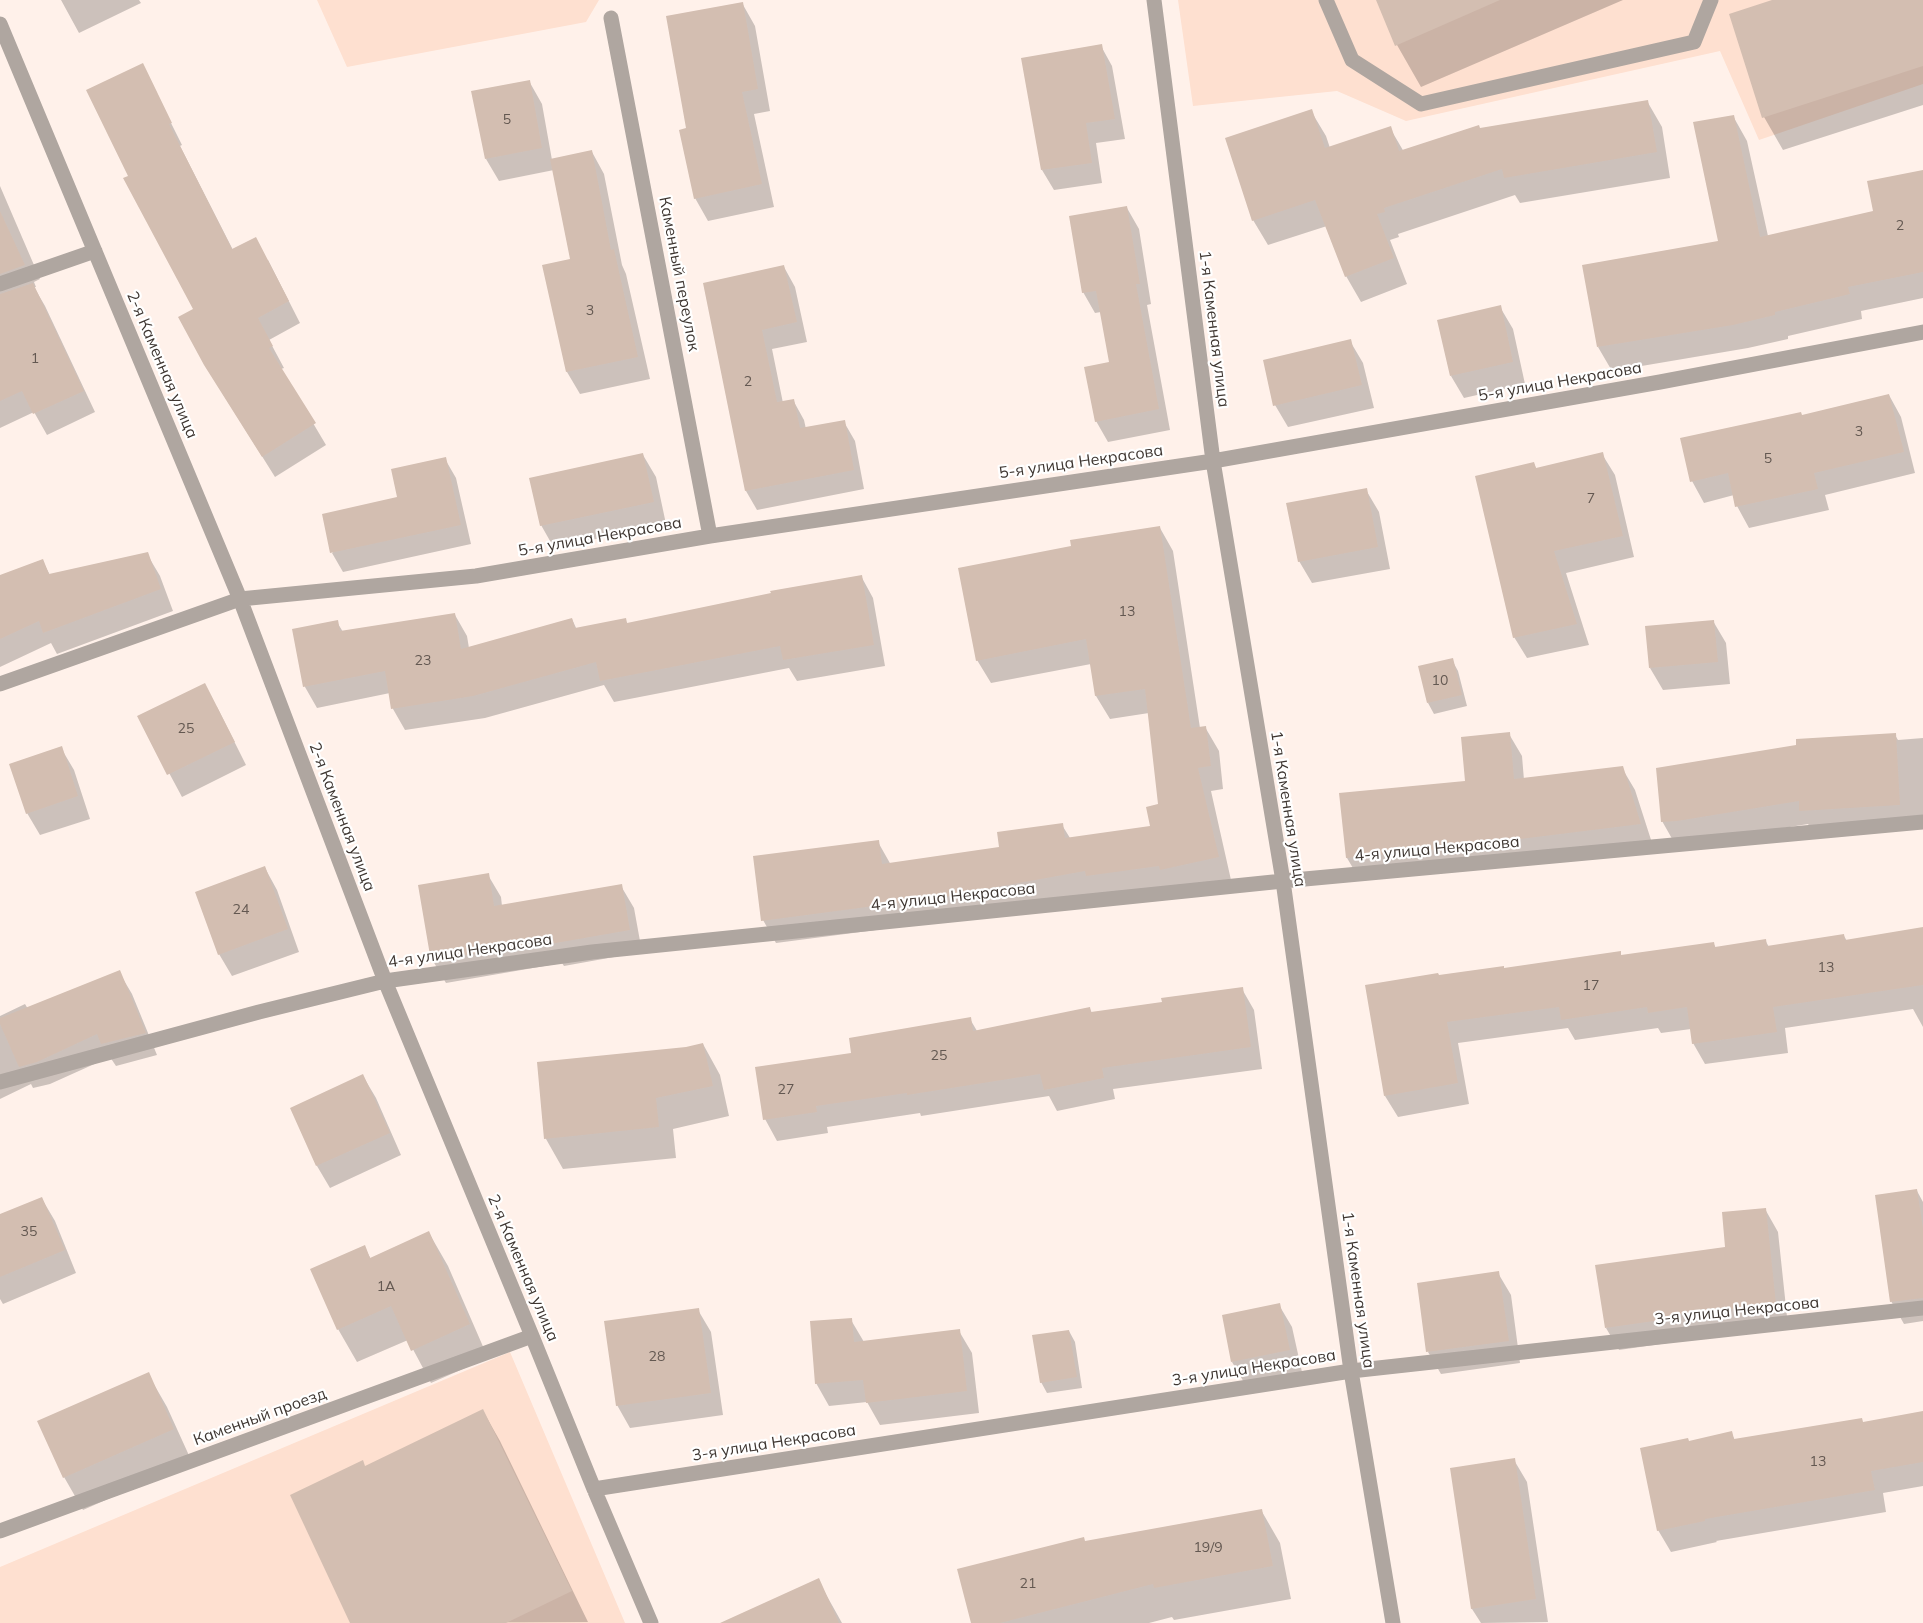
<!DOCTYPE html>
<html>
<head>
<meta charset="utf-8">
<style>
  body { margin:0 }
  canvas { display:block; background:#fff1ea }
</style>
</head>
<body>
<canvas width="1923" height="1623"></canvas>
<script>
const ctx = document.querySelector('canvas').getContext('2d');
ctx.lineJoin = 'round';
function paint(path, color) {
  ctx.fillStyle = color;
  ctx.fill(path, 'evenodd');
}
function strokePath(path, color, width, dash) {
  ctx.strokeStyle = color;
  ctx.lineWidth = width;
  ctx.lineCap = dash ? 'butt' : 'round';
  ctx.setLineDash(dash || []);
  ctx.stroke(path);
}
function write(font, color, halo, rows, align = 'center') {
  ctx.font = font + ' Mulish,sans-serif';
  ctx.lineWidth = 4.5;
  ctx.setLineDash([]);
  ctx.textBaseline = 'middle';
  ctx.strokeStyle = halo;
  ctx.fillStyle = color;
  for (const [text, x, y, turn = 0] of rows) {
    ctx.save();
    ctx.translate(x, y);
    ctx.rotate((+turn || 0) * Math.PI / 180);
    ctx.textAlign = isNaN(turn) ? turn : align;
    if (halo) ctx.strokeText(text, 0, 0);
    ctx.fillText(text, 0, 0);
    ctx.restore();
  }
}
const built = new Path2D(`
  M317 0H599L586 22 347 67Z
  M1178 0H1923V84L1759 140 1720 51 1406 121 1337 91 1193 106Z
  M510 1352 625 1623H0V1567Z`);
const shadow = new Path2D(`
  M61 0H139L141 3 79 33Z
  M1377 0H1623L1421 87 1397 45Z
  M1776 0H1923V105L1783 150 1764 117Z
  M742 3 755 26 770 111 754 114 774 207 708 221 695 198 688 130Z
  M1101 46 1112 66 1125 139 1096 143 1102 183 1054 190 1042 170Z
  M142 65 182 145 180 146 233 250 268 260 300 323 269 340 284 368 281 369 326 445 275 477 218 386 195 310 130 177Z
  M529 81 542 104 552 160 592 152 604 174 622 265 626 274 650 379 580 394 567 372 544 266 572 260 554 170 499 181 486 159Z
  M1647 101 1662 127 1670 178 1520 203 1515 195 1398 234 1399 237 1390 240 1407 284 1361 302 1346 276 1327 226 1268 245 1253 220 1311 111 1326 136 1330 148 1390 128 1404 152 1480 130Z
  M1733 116 1747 141 1768 236 1875 212 1923 172V298L1861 311 1862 319 1788 336V339L1748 348 1612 371 1598 347 1720 242Z
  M0 186 40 279 34 282 36 287H34L45 306 95 412 47 435 34 412 0 428Z
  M1127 208 1139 229 1151 304 1147 305 1170 430 1108 442 1096 421 1111 363 1101 312 1095 313 1083 292Z
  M784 267 795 287 807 342 772 349 783 403 793 400 804 420 806 429 844 422 855 441 864 489 757 510 746 491 704 284Z
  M1500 307 1513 329 1525 384 1464 398 1451 376Z
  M1350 341 1363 363 1374 408 1288 427 1275 405Z
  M1889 395 1901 417 1915 473 1825 495 1829 510 1749 528 1737 506 1734 495 1704 503 1692 481 1802 417Z
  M1602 454 1615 475 1634 557 1566 573 1589 645 1527 658 1514 637 1534 464 1537 470Z
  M643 455 656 477 666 524 554 548 541 525Z
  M445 459 456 478 471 544 343 572 332 553Z
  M1366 490 1379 512 1390 569 1312 583 1299 561Z
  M1160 528 1173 551 1200 728 1205 727 1219 751 1223 789 1211 791 1231 880 992 915 776 943 763 920 878 842 891 865 1000 848 1062 825 1070 838 1152 827 1160 806 1149 713 1110 719 1096 696 1091 664 991 683 977 660Z
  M147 554 160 576 173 611 57 654 51 643 0 667V576L42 560 50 575Z
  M861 576 873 598 885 666 797 681 789 668 614 702 604 685 485 718 405 730 393 709 390 693 317 708 305 687 294 630 337 622 343 632 455 615 467 636 469 648 572 619 577 630 625 620 628 624Z
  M1713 621 1726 643 1730 684 1663 690 1650 668Z
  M1452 660 1458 671 1467 706 1434 714 1428 703Z
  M217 707 246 765 182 797 139 717Z
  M1509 734 1522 756 1524 780 1622 768 1635 790 1653 846 1360 880 1347 858 1341 795 1467 782Z
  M1895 735 1898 740 1923 738V826L1814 833 1808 824 1691 843 1675 844 1662 821Z
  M61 748 74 770 90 819 40 835 27 813Z
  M265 868 277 890 299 952 232 976 219 954Z
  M488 875 501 897 502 906 621 886 634 908 642 952 564 966 562 963 446 983 433 961Z
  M1923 928V1027L1913 1009 1785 1028 1788 1053 1705 1064 1693 1043 1691 1029 1661 1033 1658 1028 1575 1040 1568 1028 1458 1043 1469 1104 1398 1117 1385 1096 1439 977 1504 970 1620 953 1622 956 1713 943 1716 948 1765 940 1769 947 1844 936 1847 941Z
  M119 972 132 994 157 1055 116 1066 110 1057 50 1084 33 1088 31 1084 0 1099V1016L25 1004 28 1009Z
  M1242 989 1254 1010 1262 1069 1113 1089 1115 1099 1057 1111 1049 1096 921 1116 920 1113 827 1127 828 1133 777 1141 765 1119 853 1054 970 1019 977 1031 1090 1009 1092 1013 1164 1004Z
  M703 1044 720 1075 729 1116 673 1129 676 1158 563 1169 546 1139 539 1063 686 1048Z
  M363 1076 376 1098 401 1155 330 1188 317 1166 292 1108Z
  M1917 1191 1923 1202V1321L1904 1324 1891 1301Z
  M42 1199 55 1221 76 1273 3 1304 0 1299V1216Z
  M1765 1209 1778 1232 1788 1326 1619 1350 1606 1328 1727 1248Z
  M429 1233 448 1266 488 1358 431 1383 408 1340 357 1362 338 1329 364 1247 371 1259Z
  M1498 1273 1511 1295 1520 1363 1441 1374 1428 1352Z
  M1279 1305 1292 1327 1302 1372 1245 1384 1232 1362Z
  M698 1310 711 1332 723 1415 630 1428 617 1405Z
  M851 1320 864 1342 959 1331 972 1353 979 1413 880 1425 867 1402 829 1406 816 1383Z
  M1069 1331 1075 1342 1082 1388 1047 1393 1041 1382Z
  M148 1374 167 1407 192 1462 83 1510 64 1477Z
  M483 1411 500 1441 588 1622 352 1623 365 1468Z
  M1923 1412V1486L1883 1493 1886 1512 1716 1541 1717 1542 1671 1552 1658 1530 1689 1442 1731 1433 1735 1440 1863 1423Z
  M1514 1460 1527 1482 1548 1622 1481 1623 1472 1609 1451 1469Z
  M1261 1510 1280 1543 1291 1599 1174 1620 1172 1617 1149 1623H972L1085 1542Z
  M818 1580 842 1623H760Z`);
const building = new Path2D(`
  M1376 0H1500L1395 46Z
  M1772 0H1923V66L1762 118 1729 14Z
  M743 2 758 89 742 92 762 184 694 199 679 130 686 128 666 16Z
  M1102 44 1115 119 1086 123 1092 163 1041 170 1021 58Z
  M143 63 172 123 169 124 232 249 256 237 289 301 258 318 273 346 269 348 316 423 262 457 204 365 178 317 193 309 123 178 128 176 86 90Z
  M530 80 542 148 485 159 471 91Z
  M1648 100 1657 152 1504 178 1502 169 1384 208 1385 212 1377 214 1394 258 1345 277 1315 200 1252 221 1225 138 1312 109 1325 148 1391 126 1399 151 1479 125 1480 128Z
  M1734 115 1760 237 1873 211 1867 181 1923 170V272L1848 287 1850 294 1775 312V315L1733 325 1597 347 1582 265 1718 241 1693 122Z
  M592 150 611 250 614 249 638 357 566 372 542 265 570 259 550 159Z
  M1127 206 1140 284H1136L1159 409 1095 422 1084 367 1109 362 1096 291 1082 293 1069 216Z
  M0 211 25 265 0 274Z
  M784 265 797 322 762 330 777 402 794 399 800 428 845 420 854 470 745 491 703 283Z
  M33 283 84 391 33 414 22 391 0 401V294Z
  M1501 305 1513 362 1450 376 1437 320Z
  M1351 339 1362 385 1273 406 1263 360Z
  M1889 394 1904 452 1814 473 1818 489 1735 507 1728 473 1690 482 1680 438 1801 412 1802 415Z
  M1603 452 1623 536 1554 551 1577 624 1513 638 1475 476 1534 462 1536 468Z
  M643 453 654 502 540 526 529 478Z
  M446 457 461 525 330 553 322 514 397 497 391 469Z
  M1367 488 1378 547 1298 562 1286 503Z
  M1160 526 1191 728 1206 726 1211 766 1198 768 1219 857 1160 870 1159 866 1086 876 1085 871 980 890V892L761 921 753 856 879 840 882 864 999 847 997 832 1063 823 1065 838 1150 826 1146 807 1158 804 1145 689 1095 696 1086 639 976 661 958 568 1071 546 1070 540Z
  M148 552 161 589 43 633 39 621 0 639V575L43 559 49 574Z
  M862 575 874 645 783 660 780 646 600 681 596 662 473 696 391 709 385 671 303 687 292 629 338 620 340 631 455 613 461 649 572 618 575 628 626 618 627 623 771 593 770 591Z
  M1714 620 1718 662 1649 668 1645 626Z
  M1453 658 1462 695 1427 703 1418 666Z
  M205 683 235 742 167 775 137 716Z
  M1510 732 1514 779 1623 766 1641 824 1520 839V842L1346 858 1339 793 1465 781 1461 737Z
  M1896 733 1900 805 1799 811V801L1677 821 1661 822 1656 768 1796 745V739Z
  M62 746 78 796 26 814 9 764Z
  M265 866 288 929 218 955 195 892Z
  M489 873 494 906 622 884 630 930 550 944 549 941 431 961 418 885Z
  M1923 927V985L1773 1007 1777 1032 1692 1044 1687 1007 1648 1013 1647 1007 1561 1020 1559 1007 1447 1022 1458 1083 1384 1096 1365 985 1438 973 1439 975 1504 966V968L1621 951V955L1714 942 1715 947 1766 939 1767 946 1844 934 1845 940Z
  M120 970 146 1033 101 1044 97 1034 37 1062 19 1067 0 1024V1018Z
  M1243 987 1251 1047 1102 1068 1104 1078 1044 1090 1040 1074 907 1095V1093L816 1106 817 1112 763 1120 755 1067 851 1053 849 1038 971 1017 973 1031 1090 1007 1091 1012 1162 1002 1161 998Z
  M703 1043 713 1086 656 1098 659 1127 544 1139 537 1062 686 1047Z
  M363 1074 390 1133 316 1166 290 1108Z
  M1917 1189 1923 1228V1298L1890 1302 1875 1195Z
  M42 1197 65 1250 0 1277V1214Z
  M1766 1208 1776 1304 1674 1315 1675 1318 1605 1328 1595 1265 1725 1247 1722 1212Z
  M429 1231 470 1324 411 1351 391 1306 337 1330 310 1269 365 1245 370 1258Z
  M1499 1271 1509 1341 1426 1352 1417 1283Z
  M1280 1303 1290 1350 1231 1362 1222 1315Z
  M699 1308 711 1393 616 1406 604 1321Z
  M852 1318 854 1342 960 1329 967 1391 866 1403 863 1380 815 1384 810 1321Z
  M1069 1330 1077 1377 1040 1383 1032 1335Z
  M149 1372 174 1429 63 1478 37 1421Z
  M483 1409 572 1591 506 1623H350L290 1495 363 1460 365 1466Z
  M1923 1411V1462L1871 1471 1875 1490 1705 1519V1521L1657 1531 1640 1448 1688 1438 1689 1441 1732 1431 1734 1439 1862 1418 1863 1422Z
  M1515 1458 1536 1599 1471 1609 1450 1468Z
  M1262 1509 1273 1566 1154 1588 1153 1584 1000 1623H971L957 1569 1084 1537 1085 1541Z
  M819 1578 839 1623H720Z`);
const minor = new Path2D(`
  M1154 0 1213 461 1283 881 1351 1371 1393 1623
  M1326 0 1352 60 1421 104 1694 42 1711 0
  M611 18 710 536
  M0 24 240 599 385 981 532 1336 594 1489 651 1623
  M0 284 95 251
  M0 684 240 599 476 576 710 536 1213 461 1660 382 1923 332
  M0 1082 259 1012 385 981 592 952 1283 881 1923 822
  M594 1489 1351 1371 1923 1308
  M0 1531 532 1336`);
const numberNames = [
  ["5",507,120],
  ["2",1900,226],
  ["3",590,311],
  ["1",35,359],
  ["2",748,382],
  ["3",1859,432],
  ["5",1768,459],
  ["7",1591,499],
  ["13",1127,612],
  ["23",423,661],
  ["10",1440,681],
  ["25",186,729],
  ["24",241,910],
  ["13",1826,968],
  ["17",1591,986],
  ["25",939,1056],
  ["27",786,1090],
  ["35",29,1232],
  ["1А",386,1287],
  ["28",657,1357],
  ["13",1818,1462],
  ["19/9",1208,1548],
  ["21",1028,1584]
];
const streetNames = [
  ["Каменный переулок",679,274,79],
  ["1-я Каменная улица",1214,329,83],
  ["2-я Каменная улица",162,365,67],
  ["5-я улица Некрасова",1560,382,-10],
  ["5-я улица Некрасова",1081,462,-8],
  ["5-я улица Некрасова",600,537,-10],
  ["1-я Каменная улица",1288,809,81],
  ["2-я Каменная улица",342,817,69],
  ["4-я улица Некрасова",1437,849,-5],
  ["4-я улица Некрасова",953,897,-6],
  ["4-я улица Некрасова",470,951,-8],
  ["2-я Каменная улица",523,1268,67],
  ["1-я Каменная улица",1358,1290,82],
  ["3-я улица Некрасова",1737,1311,-6],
  ["3-я улица Некрасова",1254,1368,-9],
  ["Каменный проезд",260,1417,-20],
  ["3-я улица Некрасова",774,1443,-9]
];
paint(built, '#fee0d0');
paint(shadow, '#0003');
paint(building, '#d3beb1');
strokePath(minor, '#afa6a0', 15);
write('14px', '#635851', null, numberNames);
write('16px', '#3e3631', '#fff', streetNames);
</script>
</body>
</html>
